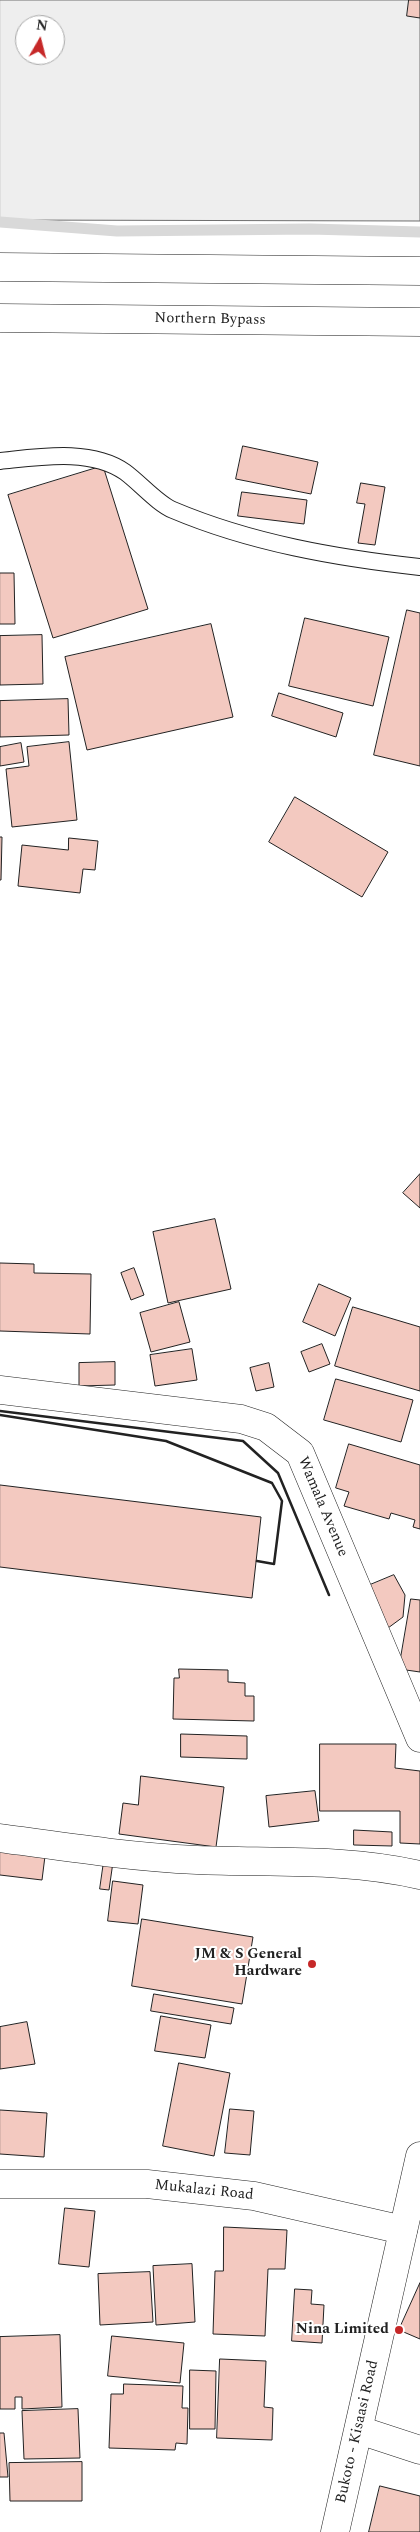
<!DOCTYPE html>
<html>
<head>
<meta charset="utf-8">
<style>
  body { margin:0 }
  #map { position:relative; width:420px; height:2532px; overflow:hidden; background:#fff; font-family:Spectral,serif }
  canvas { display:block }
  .north { position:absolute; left:15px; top:15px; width:50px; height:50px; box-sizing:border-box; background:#fff; border:1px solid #a7a7a7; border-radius:50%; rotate:8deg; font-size:14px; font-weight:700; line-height:20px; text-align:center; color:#222 }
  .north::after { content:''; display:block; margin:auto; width:18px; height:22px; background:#c62828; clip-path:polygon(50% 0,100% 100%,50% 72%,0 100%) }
</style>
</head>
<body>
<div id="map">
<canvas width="420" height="2532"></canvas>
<div class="north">N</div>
</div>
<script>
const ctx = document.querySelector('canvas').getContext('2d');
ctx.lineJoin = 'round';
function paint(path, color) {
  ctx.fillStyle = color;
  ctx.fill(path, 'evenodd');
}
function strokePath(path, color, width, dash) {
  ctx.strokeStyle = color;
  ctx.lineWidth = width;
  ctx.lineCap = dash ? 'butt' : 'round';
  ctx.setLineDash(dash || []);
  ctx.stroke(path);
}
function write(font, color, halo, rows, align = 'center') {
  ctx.font = font + ' Spectral,serif';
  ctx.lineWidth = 4;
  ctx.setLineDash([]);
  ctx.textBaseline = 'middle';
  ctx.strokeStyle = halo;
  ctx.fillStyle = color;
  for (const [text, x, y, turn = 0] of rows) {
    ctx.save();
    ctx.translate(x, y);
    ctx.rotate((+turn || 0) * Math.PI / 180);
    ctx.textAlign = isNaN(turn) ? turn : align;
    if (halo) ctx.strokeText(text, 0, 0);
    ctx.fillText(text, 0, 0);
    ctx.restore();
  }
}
const green = new Path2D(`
  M0 0H420V221L0 220ZM25 25H55V55H25Z`);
const stream = new Path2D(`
  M0 222 117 231 310 229 420 232`);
const building = new Path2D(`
  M409 0H420V18L407 16Z
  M243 446 318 462 311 494 236 479Z
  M103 466 148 609 53 638 8 495Z
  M361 483 385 487 375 545 358 543 365 504 357 503Z
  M242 492 307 500 304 524 238 516Z
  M0 573H14L15 624H0Z
  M407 610 420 613V766L374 755Z
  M305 618 389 637 373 706 289 686Z
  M211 624 233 717 87 750 65 657Z
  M42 635 43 684 0 685V636Z
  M279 693 343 713 336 737 272 716Z
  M68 699 69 735 0 737V701Z
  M69 742 77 820 12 827 6 769 29 766 27 747Z
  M21 743 24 762 0 766V747Z
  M295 797 388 852 362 897 269 842Z
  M0 837H2L1 880H0Z
  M69 838 98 841 95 870 83 869 80 893 18 886 22 845 68 850Z
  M420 1174V1208L403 1193Z
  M215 1219 231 1289 168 1303 153 1232Z
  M0 1263 34 1264V1273L91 1274 90 1334 0 1331Z
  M134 1268 144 1295 131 1300 121 1273Z
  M319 1284 351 1298 335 1336 303 1322Z
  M179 1302 190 1342 151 1352 140 1313Z
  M353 1307 420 1327V1391L335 1366Z
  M322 1344 330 1364 309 1372 301 1352Z
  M192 1349 197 1380 155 1386 150 1355Z
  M115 1362V1385L79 1386V1363Z
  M269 1363 274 1387 256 1391 250 1368Z
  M336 1379 413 1400 401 1442 324 1420Z
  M349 1444 420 1465V1529L413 1527 415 1520 391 1513 389 1519 344 1506 349 1492 336 1488Z
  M0 1485 261 1517 252 1598 0 1567Z
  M394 1575 405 1595 403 1617 388 1628 370 1585Z
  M411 1599 420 1600V1672L399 1669Z
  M179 1669 228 1670V1682L245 1683V1696H254V1721L173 1719 174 1678H179Z
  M181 1734 247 1736V1759L181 1757Z
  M320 1744H396L395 1768 420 1771V1844L400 1843V1811H320Z
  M141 1776 224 1787 216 1847 119 1834 123 1803 138 1805Z
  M315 1791 319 1821 269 1827 266 1796Z
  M354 1830 392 1832V1846L354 1845Z
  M0 1850 45 1856 42 1880 0 1875Z
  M104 1861 113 1862 109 1890 100 1889Z
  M113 1881 143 1885 138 1924 108 1921Z
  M142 1919 253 1937 242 2004 132 1986Z
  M154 1994 234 2008 231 2024 151 2011Z
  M161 2016 211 2025 205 2058 155 2051Z
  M27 2022 35 2064 0 2069V2027Z
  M179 2063 230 2073 214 2156 163 2146Z
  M230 2109 254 2111 250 2155 225 2153Z
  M0 2110 47 2113 44 2157 0 2154Z
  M65 2208 95 2211 89 2267 59 2264Z
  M224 2227 287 2230 285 2269H268L265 2336 213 2334 215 2271H223Z
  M192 2264 195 2322 156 2325 153 2266Z
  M150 2272 153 2322 100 2325 98 2274Z
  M420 2283V2339L399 2330Z
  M295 2289 312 2290 311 2304 324 2305 322 2343 292 2341Z
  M60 2335 62 2407 22 2409V2397H15V2409H0V2337Z
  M112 2336 184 2343 180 2383 108 2376Z
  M220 2359 266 2361 264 2407 273 2408 272 2440 217 2438Z
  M190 2370 216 2371 215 2429H190Z
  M124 2384 183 2386 182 2408H188L187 2444 176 2443 175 2450 109 2448 111 2394H123Z
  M78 2409 80 2458 24 2459 22 2411Z
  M0 2433H4L8 2477H0Z
  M82 2462V2501H10L9 2463Z
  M380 2486 420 2496V2532H369Z`);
const service = new Path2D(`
  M0 461C39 457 91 448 125 472 140 483 158 504 173 510 251 543 337 558 420 567`);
const minor = new Path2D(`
  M0 1390 241 1419 266 1427 300 1453 420 1738
  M0 1838C65 1847 131 1857 197 1860 272 1863 346 1858 420 1875
  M0 2184H147L254 2196 403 2230
  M359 2430 420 2450`);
const secondary = new Path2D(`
  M335 2532 420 2156`);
const motorway = new Path2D(`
  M0 267 420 271
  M0 318 420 322`);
const wall = new Path2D(`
  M0 1411 243 1441 278 1473 329 1595
  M0 1415 166 1441 272 1483 282 1501 274 1564 257 1561`);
const markers = [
  [312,1964,5,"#c62828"],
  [399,2330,5,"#c62828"]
];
const streetNames = [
  ["Northern Bypass",210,320,1],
  ["Wamala Avenue",322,1507,67],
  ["Mukalazi Road",204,2191,6],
  ["Bukoto - Kisaasi Road",358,2432,-77]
];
const poiNames = [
  ["JM & S General",302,1955],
  ["Hardware",302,1972],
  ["Nina Limited",389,2330]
];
paint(green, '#eee');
strokePath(green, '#6f6f6f', 1);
strokePath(stream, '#d9d9d9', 11);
paint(building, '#f3c9c0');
strokePath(building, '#222', 1);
strokePath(service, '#222', 18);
strokePath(minor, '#222', 29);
strokePath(secondary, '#222', 29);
strokePath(motorway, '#222', 29);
strokePath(service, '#fff', 16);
strokePath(minor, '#fff', 28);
strokePath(secondary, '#fff', 28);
strokePath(motorway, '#fff', 28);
strokePath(wall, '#222', 2.5);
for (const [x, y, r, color] of markers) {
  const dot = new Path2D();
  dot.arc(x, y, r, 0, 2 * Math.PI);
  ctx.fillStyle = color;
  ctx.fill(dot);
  strokePath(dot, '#fff', 2);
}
write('15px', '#222', '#fff', streetNames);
write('bold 15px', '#222', '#fff', poiNames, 'right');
</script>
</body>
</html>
